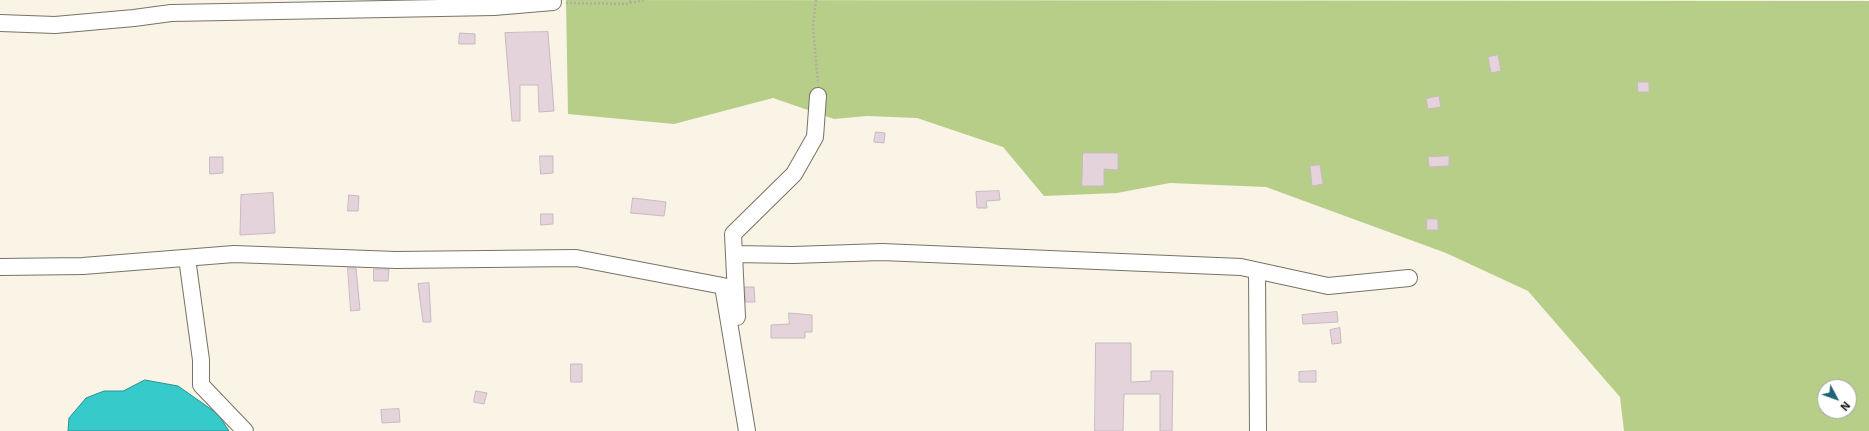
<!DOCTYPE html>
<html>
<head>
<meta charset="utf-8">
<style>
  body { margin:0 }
  #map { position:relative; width:1869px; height:431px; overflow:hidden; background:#f9f4e5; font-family:"Exo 2",sans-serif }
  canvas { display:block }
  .north { position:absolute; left:1817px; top:379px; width:40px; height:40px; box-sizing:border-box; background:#fff; border:1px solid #a0a09e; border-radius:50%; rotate:131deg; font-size:11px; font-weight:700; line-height:16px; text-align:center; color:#12110c }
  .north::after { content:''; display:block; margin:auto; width:14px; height:18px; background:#216376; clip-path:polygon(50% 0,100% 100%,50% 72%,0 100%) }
</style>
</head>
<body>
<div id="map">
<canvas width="1869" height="431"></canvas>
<div class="north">N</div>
</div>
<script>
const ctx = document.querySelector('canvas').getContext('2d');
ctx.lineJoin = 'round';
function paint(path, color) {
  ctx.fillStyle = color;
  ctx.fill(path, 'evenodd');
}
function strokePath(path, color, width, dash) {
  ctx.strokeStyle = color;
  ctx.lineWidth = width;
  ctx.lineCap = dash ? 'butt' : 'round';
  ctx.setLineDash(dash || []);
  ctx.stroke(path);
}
const green = new Path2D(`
  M566 0 1869 1V431H1624L1620 397 1528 291 1446 253 1266 187 1170 183 1117 193 1044 196 1003 147 917 118 867 116 834 119 773 98 674 124 568 114ZM1825 387H1849V411H1825Z`);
const water = new Path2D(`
  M145 380 178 386 218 414 229 431H68L69 418 86 398 104 391H123Z`);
const building = new Path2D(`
  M548 32 554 111 539 112 538 85H520V121H512L505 33Z
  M460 33 475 34V44H459Z
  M1498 55 1501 71 1491 73 1488 57Z
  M1638 82H1649V92H1638Z
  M1439 96 1441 107 1428 109 1426 99Z
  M876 132 885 133 884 143 874 142Z
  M1083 153H1118V170L1104 169V186H1082Z
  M540 156H553V173L541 174Z
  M1449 156V166L1429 167 1428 157Z
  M210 157H223V173L210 174Z
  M1320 165 1323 184 1312 186 1310 166Z
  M999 191 1000 200 986 201 987 208H977L976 192Z
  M273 193 275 233 240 235 241 195Z
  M349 195 359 196 358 211H348Z
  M633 198 666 202 664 216 631 213Z
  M541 214H553V224L541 225Z
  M1427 219H1438V230H1427Z
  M348 268H356L360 310 351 311Z
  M374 269H389L388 281H374Z
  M429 283 431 322H423L418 284Z
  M745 287H754L755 302H746Z
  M1337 312 1338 322 1303 324 1302 315Z
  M789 313 812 315V332H805V338H771V325L789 324Z
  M1340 328 1341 343 1332 344 1330 330Z
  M1096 343H1131V382L1151 381V371H1173L1172 431H1160V394H1124L1123 431H1095Z
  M571 364H582V382H571Z
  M1316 371V382H1299V372Z
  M476 391 487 393 484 404 474 402Z
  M399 409 400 422 382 423 381 410Z`);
const path = new Path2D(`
  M816 0 813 27 818 83
  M566 3 627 4 632 0
  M630 3 644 0`);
const street = new Path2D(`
  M0 23 55 25 134 18 171 13 494 7 553 2
  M734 254 793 255 882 252 1241 267 1328 286 1409 278
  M187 258 201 360V385L245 431
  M0 267 83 266 234 254 396 260 576 258 723 286 747 431
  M1257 271 1258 431
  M737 317 733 234 794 174 815 137 818 96`);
paint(green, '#b7ce89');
paint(water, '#36cacb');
strokePath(water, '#2b9292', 1);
paint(building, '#e4d3db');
strokePath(building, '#c9b9c1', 1);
strokePath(street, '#777366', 18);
strokePath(path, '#b2aea2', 2.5, [2, 2]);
strokePath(street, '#fff', 16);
</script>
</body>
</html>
